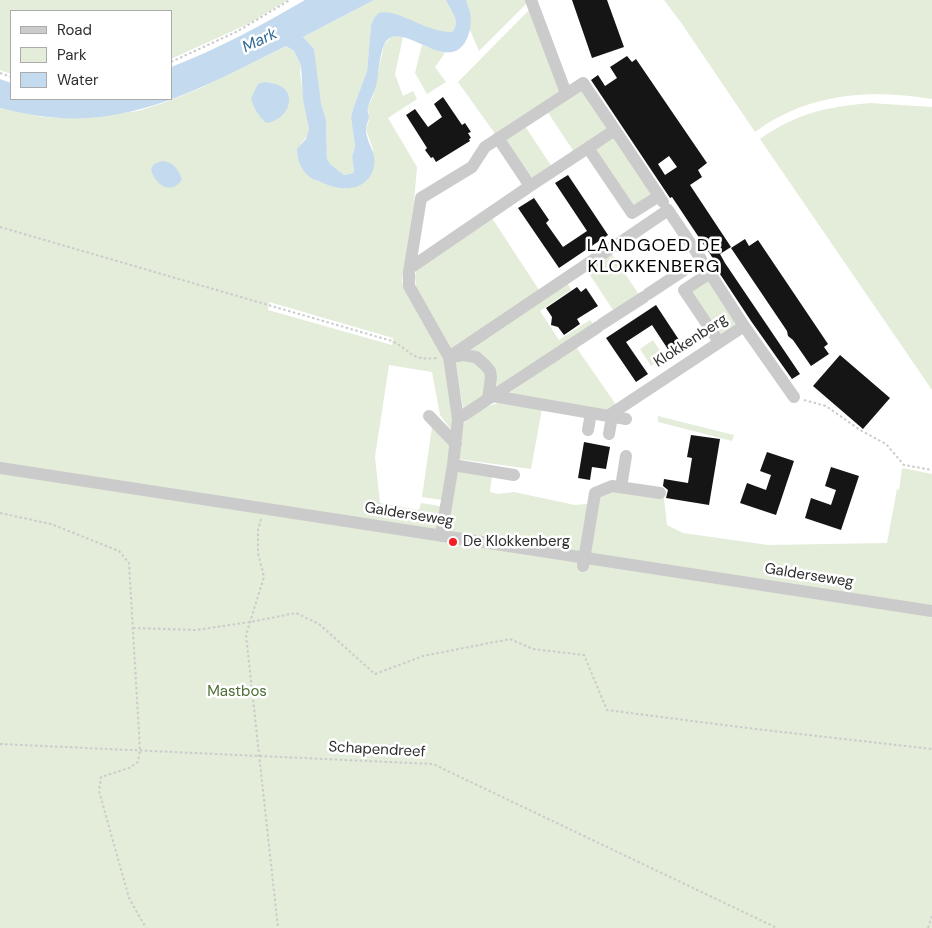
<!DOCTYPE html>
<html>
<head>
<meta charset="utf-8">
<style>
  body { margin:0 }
  #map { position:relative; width:932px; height:928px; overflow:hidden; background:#fff; font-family:"DM Sans",sans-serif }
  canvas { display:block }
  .legend { position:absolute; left:10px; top:10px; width:162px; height:90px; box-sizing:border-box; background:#fff; border:1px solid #ababab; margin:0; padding:6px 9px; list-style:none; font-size:15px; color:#2e2e2e }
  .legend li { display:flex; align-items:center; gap:10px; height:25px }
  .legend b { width:25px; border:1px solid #ababab }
</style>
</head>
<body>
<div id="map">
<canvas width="932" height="928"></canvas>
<ul class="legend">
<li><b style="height:6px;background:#cbcbcb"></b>Road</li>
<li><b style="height:14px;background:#e3edda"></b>Park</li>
<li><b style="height:14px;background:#c4dbef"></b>Water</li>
</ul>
</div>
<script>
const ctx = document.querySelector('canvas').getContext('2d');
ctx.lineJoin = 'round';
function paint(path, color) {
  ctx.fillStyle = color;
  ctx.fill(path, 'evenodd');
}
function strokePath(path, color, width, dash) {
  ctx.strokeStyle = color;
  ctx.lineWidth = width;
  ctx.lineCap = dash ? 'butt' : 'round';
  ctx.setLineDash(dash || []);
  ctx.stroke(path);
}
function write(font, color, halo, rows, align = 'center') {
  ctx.font = font + ' "DM Sans",sans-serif';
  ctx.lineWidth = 5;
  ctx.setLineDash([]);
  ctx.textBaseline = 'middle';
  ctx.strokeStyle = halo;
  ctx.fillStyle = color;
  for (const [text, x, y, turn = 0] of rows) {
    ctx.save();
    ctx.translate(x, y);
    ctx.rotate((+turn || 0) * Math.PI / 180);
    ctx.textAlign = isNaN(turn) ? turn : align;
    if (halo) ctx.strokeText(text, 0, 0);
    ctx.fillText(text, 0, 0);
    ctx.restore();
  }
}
const green = new Path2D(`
  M0 0H288L248 24 171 59V11H11V74L0 70Z
  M374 0H446C450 11 462 21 452 32H442L374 18 371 25 367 71 353 109 351 118 355 146 352 157 354 170 353 173 344 175 330 164 327 160 326 120 321 103 312 49 303 37Z
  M466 0H530L479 51 470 30 469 8Z
  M664 0H932V99C869 89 808 93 755 132L682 24Z
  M529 10 562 91 496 135 458 82Z
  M397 36 403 37 395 74 403 96 413 91 417 99 388 118 417 167 414 202 402 282 443 354 453 417 452 431 440 415 432 372 389 365 375 457 380 503 419 510 421 503 440 506 457 468 492 475 490 492 498 494 514 492 575 505 598 503 599 497 611 491 664 498 667 525 683 533 768 545 887 543 897 489 899 490 902 468 932 474V928H0V108L42 117 62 118H84L138 111 163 103 201 88 286 46 294 51 301 65 300 74 309 129 308 135 301 144 345 189 373 150 366 129 369 120 368 107 373 96 384 45 391 37ZM269 302 393 338 392 345 268 310Z
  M422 45 445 53 435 67 446 82 427 94 415 73Z
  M581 89 608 129 574 152 547 111Z
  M870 103 932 107V390L760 139C797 113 826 107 870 103Z
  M525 126 552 167 530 181 503 140Z
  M612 135 653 197 634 209 593 147Z
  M490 215 541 293 450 351 417 293 415 277 417 266Z
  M611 253 640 296 615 313 586 269Z
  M708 277 740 324 721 337 689 290Z
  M567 282 571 290 540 311 559 340 590 320 594 325 492 394 495 384 466 352Z
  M653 340 664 357 651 366 640 349Z
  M576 347 617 406 607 412 508 394Z
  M468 358 486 371 484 399 464 413 455 360Z
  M501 402 542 409 531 469 458 459 463 424 480 409Z
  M658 416 734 435 732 441 658 422Z
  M432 427 450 446 442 500 422 497Z`);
const water = new Path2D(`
  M305 0H374L303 37 314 49 321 103 326 120 327 159 330 164 344 175 353 173 354 170 352 157 355 146 351 118 353 109 367 71 371 25 374 18 379 13C398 8 426 33 452 32 462 21 450 11 446 0H466C471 13 473 23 468 36 451 82 398 13 384 45 379 57 379 72 376 86 374 93 370 100 368 107 367 110 369 115 369 118 368 122 366 125 366 129 366 144 380 155 372 173 361 194 337 190 319 181 315 180 311 179 309 176 301 170 297 159 297 149L306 139 309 129 303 99 301 65 294 51 286 46C215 81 143 123 60 118 40 117 20 113 0 108V79L11 83V99H171V67C218 49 262 25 305 0Z
  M264 82C268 83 273 83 276 84 300 92 288 121 266 123 258 115 254 109 251 98L258 84Z
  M162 161C174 162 177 168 182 179 172 197 153 184 151 168L154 164Z`);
const building = new Path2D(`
  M572 0H607L624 47 592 58Z
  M627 56 632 62 636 59 707 163 698 170 702 177 690 185 731 247 720 254 725 263 800 374 792 379 751 321 712 262 714 260 672 197 670 198 591 80 598 75 605 86 617 78 610 67ZM669 156 677 167 665 175 658 164Z
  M443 97 462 125 465 123 471 132 468 133 471 138 469 139 470 141 436 162 433 157 431 158 425 150 427 148 406 115 415 109 428 127 442 117 434 104Z
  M568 175 608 235 559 268 518 208 534 198 549 220 546 223 563 247 587 231 555 183Z
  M745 239 749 246 758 240 828 344 824 347 829 354 811 366 793 340 788 336 787 331 731 248Z
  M577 287 581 292 586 288 598 306 577 319 580 324 564 335 558 327 551 325 552 317 546 308Z
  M656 305 685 349 673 357 652 325 626 342 648 374 636 382 606 338Z
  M840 355 890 398 863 429 813 386Z
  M691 435 720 439 709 505 666 498 668 490 663 486 664 479 688 483 692 458 687 457Z
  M584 442 610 447 606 469 592 467 590 480 578 478Z
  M767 452 794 461 776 515 740 503 747 483 766 490 771 475 760 471Z
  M831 467 859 476 841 530 805 518 811 498 831 505 836 490 825 486Z`);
const path = new Path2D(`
  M171 62 238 31 290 0
  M0 73 11 77
  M0 227 392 341C412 351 410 361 437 358
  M804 400 826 406 860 430 886 444 904 465 932 470
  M0 513 51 524 119 551 129 563 140 750 138 762 129 768 101 777 99 791 129 898 146 928
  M261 519 258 530V553L264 577 246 635 278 928
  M133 628 196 630 250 622 296 613 319 624 375 674 423 656 510 639 533 649 584 655 607 710 747 728 932 749
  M0 744 433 764 777 928
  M928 928 932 916`);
const minor = new Path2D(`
  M531 0 566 93
  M615 130 663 202
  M588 148 632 213 659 196
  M615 246 668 210 701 259 648 294
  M706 267 744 326
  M410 268 530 186
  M710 273 684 290 719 342
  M602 324 644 297
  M449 357 611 248
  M451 357 463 355 476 357 485 365 490 371 491 377 488 399 458 419
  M493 396 626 419
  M490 398 598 327
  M429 416 456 444
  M608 416 744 326 794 397
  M588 430 591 413
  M609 434 612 416
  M453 465 514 475
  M0 468 932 611
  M621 487 626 456
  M441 536 453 465 458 419 449 357 409 286V272L421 198 472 167 485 147 583 83 615 130 530 186 498 138
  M583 566 595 493 612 486 660 493`);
const markers = [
  [453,542,5,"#f51f22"]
];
const streetNames = [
  ["Klokkenberg",691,341,-33],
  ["Galderseweg",409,515,9],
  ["Galderseweg",809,576,9],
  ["Schapendreef",377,750,3]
];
const poiNames = [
  ["De Klokkenberg",463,542]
];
const parkNames = [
  ["Mastbos",237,692]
];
const waterNames = [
  ["Mark",260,41,-25]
];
const quarterNames = [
  ["LANDGOED DE",654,246],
  ["KLOKKENBERG",654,267]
];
paint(green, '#e3edda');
paint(water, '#c4dbef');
paint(building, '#151515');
strokePath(path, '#cbcbcb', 2, [2.5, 2.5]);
strokePath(minor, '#cbcbcb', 12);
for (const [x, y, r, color] of markers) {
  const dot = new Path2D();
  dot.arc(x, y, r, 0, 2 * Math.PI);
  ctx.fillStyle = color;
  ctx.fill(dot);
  strokePath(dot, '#fff', 2);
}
write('15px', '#2e2e2e', '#fff', streetNames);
write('15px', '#2e2e2e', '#fff', poiNames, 'left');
write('15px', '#4d6e37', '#fff', parkNames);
write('italic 16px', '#346b97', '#fff', waterNames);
ctx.letterSpacing = '1px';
write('18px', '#000', '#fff', quarterNames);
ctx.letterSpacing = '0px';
</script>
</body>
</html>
